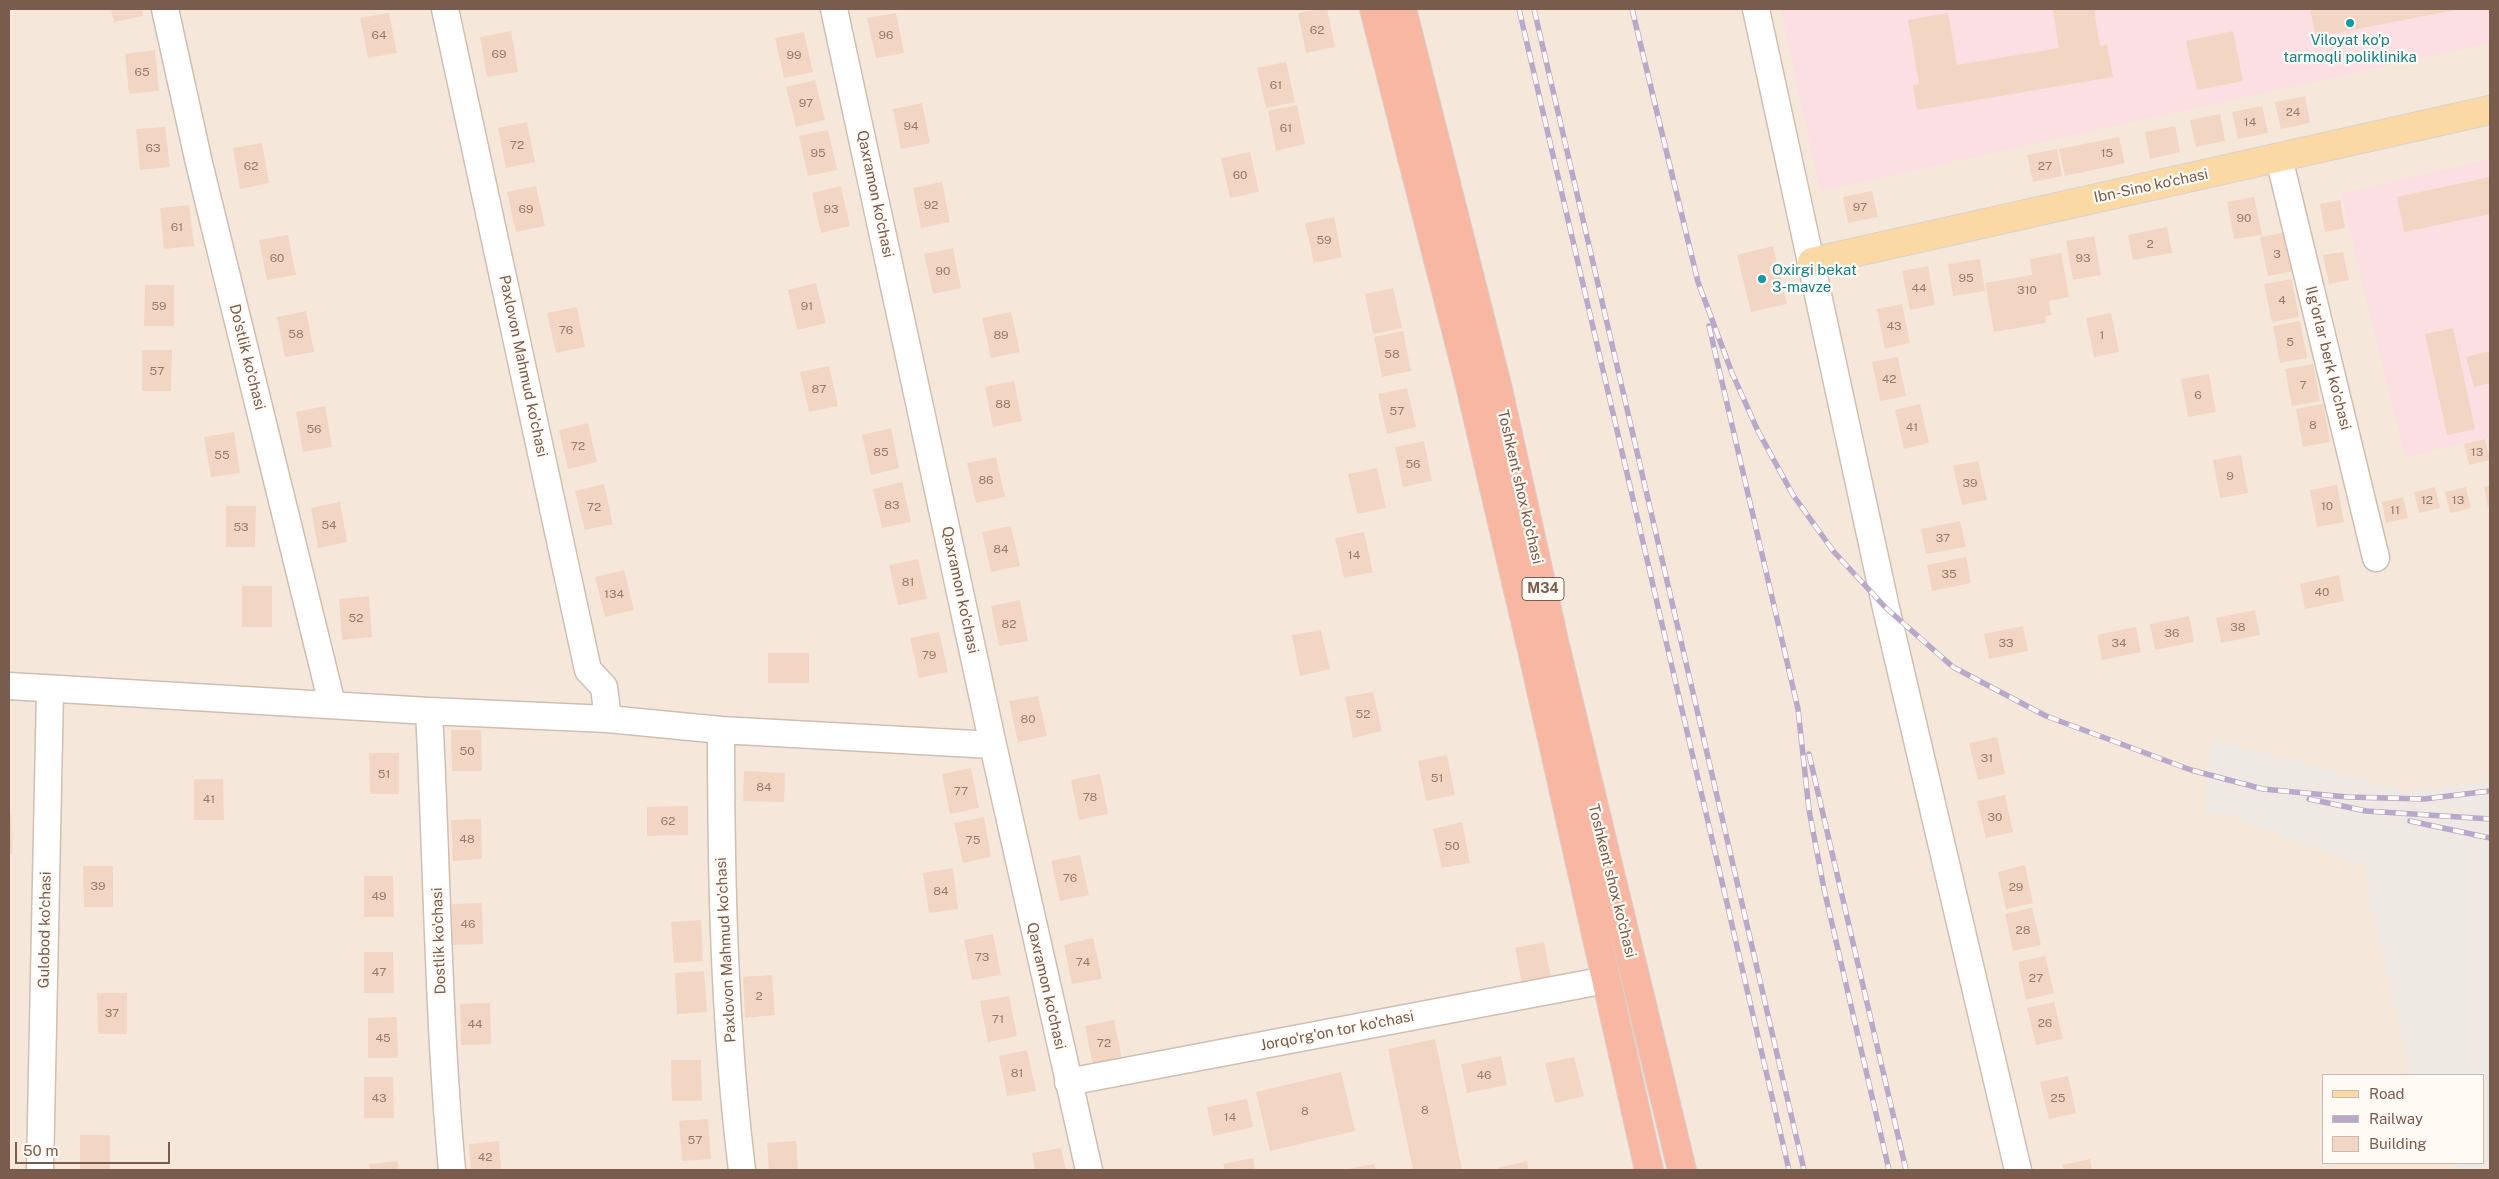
<!DOCTYPE html>
<html>
<head>
<meta charset="utf-8">
<style>
  body { margin:0 }
  #map { position:relative; width:2499px; height:1179px; overflow:hidden; background:#fdf6ec; font-family:"Public Sans",sans-serif }
  canvas { display:block }
  .frame { position:absolute; inset:0; border:10px solid #7a5c4d; pointer-events:none }
  .legend { position:absolute; left:2322px; top:1074px; width:162px; height:90px; box-sizing:border-box; background:#fffaf3; border:1px solid #cabbb1; margin:0; padding:6px 9px; list-style:none; font-size:15px; color:#7a5c4d }
  .legend li { display:flex; align-items:center; gap:10px; height:25px }
  .legend b { width:25px; border:1px solid #cabbb1 }
  .scale { position:absolute; left:15px; top:1142px; width:155px; height:22px; box-sizing:border-box; border:2px solid #7a5c4d; border-top:0; padding-left:6px; font-size:15px; line-height:18px; white-space:nowrap; color:#7a5c4d; -webkit-text-stroke:4px #fffaf3; paint-order:stroke }
</style>
</head>
<body>
<div id="map">
<canvas width="2499" height="1179"></canvas>
<div class="frame"></div>
<ul class="legend">
<li><b style="height:6px;background:#fbd9a5"></b>Road</li>
<li><b style="height:6px;background:#b9a8c9"></b>Railway</li>
<li><b style="height:14px;background:#f3d5c3"></b>Building</li>
</ul>
<div class="scale">50 m</div>
</div>
<script>
const ctx = document.querySelector('canvas').getContext('2d');
ctx.lineJoin = 'round';
function paint(path, color) {
  ctx.fillStyle = color;
  ctx.fill(path, 'evenodd');
}
function strokePath(path, color, width, dash) {
  ctx.strokeStyle = color;
  ctx.lineWidth = width;
  ctx.lineCap = dash ? 'butt' : 'round';
  ctx.setLineDash(dash || []);
  ctx.stroke(path);
}
function write(font, color, halo, rows, align = 'center') {
  ctx.font = font + ' "Public Sans",sans-serif';
  ctx.lineWidth = 4.5;
  ctx.setLineDash([]);
  ctx.textBaseline = 'middle';
  ctx.strokeStyle = halo;
  ctx.fillStyle = color;
  for (const [text, x, y, turn = 0] of rows) {
    ctx.save();
    ctx.translate(x, y);
    ctx.rotate((+turn || 0) * Math.PI / 180);
    ctx.textAlign = isNaN(turn) ? turn : align;
    if (halo) ctx.strokeText(text, 0, 0);
    ctx.fillText(text, 0, 0);
    ctx.restore();
  }
}
const residential = new Path2D(`
  M9 9H2490V1170H9ZM2323 1075H2483V1163H2323Z`);
const industrial = new Path2D(`
  M2214 739 2408 792 2490 781V1170H2457L2455 1163H2483V1075H2411L2363 866 2227 814 2202 812Z`);
const medical = new Path2D(`
  M1781 9H2490V43L1820 191Z
  M2490 159V437L2405 457 2341 194Z`);
const building = new Path2D(`
  M111 9H142L143 16 114 22Z
  M1319 9H1327L1335 47 1306 53 1298 13Z
  M2053 9H2094L2100 46 2107 45 2113 77 1917 110 1913 85 1919 84 1908 20 1948 13 1957 65 2059 48Z
  M2310 9H2455V10L2316 37Z
  M389 13 397 53 368 58 360 18Z
  M896 13 904 53 876 58 867 18Z
  M511 31 518 72 487 77 480 37Z
  M2233 31 2243 81 2197 90 2186 41Z
  M804 32 813 72 784 78 775 38Z
  M155 50 159 91 129 94 125 54Z
  M1286 62 1295 102 1266 108 1257 68Z
  M815 80 825 120 796 127 786 87Z
  M2305 96 2310 123 2281 129 2275 102Z
  M922 103 930 143 901 149 893 109Z
  M1297 105 1305 144 1276 151 1268 111Z
  M2262 106 2268 133 2238 139 2232 112Z
  M2220 114 2225 141 2196 147 2190 120Z
  M527 122 535 162 506 168 498 128Z
  M2175 126 2180 152 2150 159 2145 132Z
  M165 127 170 167 140 170 136 129Z
  M828 130 837 170 808 176 799 136Z
  M2119 137 2125 163 2065 176 2059 149Z
  M262 143 269 183 240 189 233 148Z
  M2057 149 2062 176 2033 182 2027 155Z
  M1250 152 1259 192 1230 198 1221 158Z
  M2490 177V214L2404 232 2397 197Z
  M942 182 950 222 921 228 913 188Z
  M536 186 545 226 516 232 507 192Z
  M841 186 850 226 821 233 812 193Z
  M1872 191 1878 217 1848 223 1843 197Z
  M2254 197 2262 235 2234 239 2227 202Z
  M2340 200 2345 228 2325 232 2320 204Z
  M189 205 194 246 164 249 160 208Z
  M1334 217 1342 257 1314 263 1305 223Z
  M2167 227 2172 253 2133 260 2128 235Z
  M2286 232 2294 271 2268 276 2260 237Z
  M288 235 296 275 267 280 259 240Z
  M2094 236 2101 275 2073 280 2066 241Z
  M1773 246 1787 304 1751 312 1737 255Z
  M953 248 961 288 933 294 924 254Z
  M2343 252 2349 280 2329 284 2323 255Z
  M2061 253 2069 297 2049 301 2051 315 2045 316 2046 323 1994 332 1985 283 2032 275 2030 259Z
  M1980 259 1985 291 1953 296 1948 264Z
  M1928 266 1935 305 1910 310 1902 271Z
  M2292 279 2299 317 2272 322 2264 284Z
  M816 283 826 323 797 330 788 290Z
  M145 285H174V326H144Z
  M1393 288 1402 328 1373 334 1365 294Z
  M1902 304 1910 343 1885 349 1877 309Z
  M577 307 585 347 556 353 547 313Z
  M306 311 314 352 285 357 277 317Z
  M1011 312 1020 352 991 358 982 318Z
  M2111 313 2119 352 2094 357 2086 318Z
  M2300 321 2307 358 2280 363 2273 326Z
  M2453 328 2475 429 2447 435 2425 334Z
  M1403 331 1411 371 1382 377 1374 337Z
  M142 350H172L171 391H142Z
  M2490 351V383L2474 387 2466 357Z
  M1898 357 1906 396 1880 401 1872 362Z
  M2313 364 2320 401 2292 406 2285 369Z
  M829 366 838 406 809 412 800 372Z
  M2209 374 2216 412 2188 417 2181 379Z
  M1014 381 1022 421 993 427 985 387Z
  M1407 388 1416 427 1387 434 1378 394Z
  M1920 404 1929 443 1904 449 1895 410Z
  M2323 404 2330 442 2303 447 2296 409Z
  M325 406 332 447 303 452 296 412Z
  M588 423 597 462 568 469 559 430Z
  M891 428 899 468 871 475 862 435Z
  M234 432 240 473 211 477 204 437Z
  M2485 439 2490 460 2469 465 2464 444Z
  M1424 441 1432 481 1403 487 1395 447Z
  M2241 455 2248 493 2220 498 2213 460Z
  M996 457 1005 497 976 503 967 463Z
  M1978 461 1987 500 1962 505 1953 466Z
  M1377 468 1386 508 1357 514 1348 474Z
  M902 482 911 522 882 528 873 489Z
  M604 484 613 524 585 530 575 491Z
  M2337 485 2344 522 2317 527 2310 490Z
  M2490 486V508H2488L2484 487Z
  M2435 487 2440 508 2419 513 2414 492Z
  M2466 487 2471 508 2450 513 2445 492Z
  M2403 497 2408 518 2386 523 2382 502Z
  M340 502 347 542 318 548 311 508Z
  M226 506H256L255 547H226Z
  M1960 521 1966 547 1926 554 1921 529Z
  M1011 526 1020 566 991 572 982 532Z
  M1364 532 1373 572 1344 578 1335 538Z
  M1966 557 1971 583 1932 591 1927 565Z
  M918 559 927 599 898 605 889 565Z
  M624 570 634 610 605 617 595 577Z
  M2339 575 2344 601 2305 609 2300 584Z
  M242 586H272V627H242Z
  M369 596 372 637 342 640 339 599Z
  M1020 600 1028 641 999 646 991 606Z
  M2255 610 2260 635 2221 643 2216 618Z
  M2189 616 2194 642 2155 650 2150 624Z
  M2023 626 2028 651 1989 659 1984 634Z
  M2136 627 2141 652 2102 660 2097 635Z
  M1321 630 1330 669 1300 676 1292 635Z
  M939 632 948 672 919 678 910 638Z
  M768 653H809V683H768Z
  M1373 692 1382 731 1353 738 1345 697Z
  M1038 696 1047 736 1018 742 1009 701Z
  M451 730H481L482 771H452Z
  M1997 737 2005 774 1978 780 1969 743Z
  M369 753H399V794H370Z
  M1447 755 1455 795 1426 801 1418 761Z
  M971 768 979 808 950 814 942 774Z
  M744 771 785 773 784 802 743 801Z
  M1100 774 1108 814 1079 820 1071 780Z
  M194 779H223L224 820H194Z
  M2005 795 2013 832 1986 838 1977 801Z
  M688 806V835L647 836V807Z
  M9 814H11L12 854H9Z
  M984 817 991 857 963 863 954 823Z
  M481 819 482 859 453 861 451 820Z
  M1462 822 1470 863 1442 868 1433 829Z
  M1080 855 1089 895 1060 901 1051 861Z
  M2025 865 2033 903 2006 909 1998 872Z
  M83 866H113V907H84Z
  M953 868 958 909 929 913 923 873Z
  M364 876H393L394 917H364Z
  M482 903 483 944 453 945 452 904Z
  M2032 908 2041 945 2013 951 2005 914Z
  M701 920 703 961 674 963 671 922Z
  M993 934 1001 975 972 980 964 940Z
  M1093 938 1102 979 1072 984 1064 945Z
  M1544 942 1552 982 1523 988 1515 948Z
  M364 952H393L394 993H364Z
  M2045 956 2054 993 2026 1000 2018 962Z
  M704 971 707 1012 677 1014 675 973Z
  M772 975 775 1015 745 1018 743 977Z
  M97 993H127V1034H98Z
  M1009 996 1017 1036 988 1042 980 1001Z
  M2054 1002 2063 1039 2036 1045 2027 1008Z
  M490 1003 491 1044 461 1045 460 1004Z
  M397 1017 398 1058H368V1018Z
  M1114 1020 1122 1060 1093 1066 1085 1026Z
  M1435 1039 1462 1170H1413L1388 1049Z
  M1027 1050 1036 1091 1007 1096 999 1056Z
  M1501 1056 1507 1085 1467 1093 1461 1064Z
  M1574 1057 1584 1096 1555 1103 1545 1063Z
  M671 1060H701L702 1101H672Z
  M1341 1072 1355 1131 1270 1151 1256 1092Z
  M2068 1076 2076 1113 2049 1119 2040 1082Z
  M364 1077H393L394 1118H364Z
  M1247 1099 1253 1127 1213 1136 1207 1107Z
  M708 1119 711 1159 682 1161 679 1121Z
  M80 1135H110V1170H80Z
  M499 1141 501 1170H471L469 1144Z
  M796 1141 798 1170H769L767 1143Z
  M1061 1148 1066 1170H1035L1032 1153Z
  M1253 1158 1255 1170H1225L1223 1164Z
  M2090 1159 2092 1170H2064L2062 1165Z
  M398 1161 399 1170H370L369 1164Z
  M1527 1161 1529 1170H1498V1168Z
  M1374 1164 1376 1170H1348V1169Z`);
const minor = new Path2D(`
  M165 9 199 163 332 704
  M445 9 588 670 604 687 608 719
  M834 9 993 745 1089 1170
  M1756 9 1886 608 2018 1170
  M2279 158 2376 558
  M9 686 429 711 608 719 721 730 993 745
  M429 711C437 864 438 1018 452 1170
  M721 730C721 877 724 1024 742 1170
  M1068 1082 1606 980
  M40 1170 50 690`);
const major = new Path2D(`
  M1812 262 2490 110`);
const highway = new Path2D(`
  M1374 9 1468 377 1532 650 1649 1170
  M1402 9 1498 389 1555 645 1682 1170`);
const rail = new Path2D(`
  M1519 9 1789 1170
  M1534 9 1804 1170
  M1632 9 1698 282 1732 373 1758 431 1793 495 1834 552 1886 608 1953 667 2046 716 2191 770 2263 789 2347 797 2424 799 2490 791
  M1709 326 1798 709 1809 810 1824 889 1889 1170
  M1809 754 1906 1170
  M2309 799 2366 811 2490 819
  M2410 821 2490 838`);
const markers = [
  [2350,23,5,"#0f9aa8"],
  [1762,279,5,"#0f9aa8"]
];
const numberNames = [
  ["62",1317,30],
  ["64",379,35],
  ["96",886,35],
  ["69",499,54],
  ["99",794,55],
  ["65",142,72],
  ["61",1276,85],
  ["97",806,103],
  ["24",2293,112],
  ["14",2250,122],
  ["94",911,126],
  ["61",1286,128],
  ["72",517,145],
  ["63",153,148],
  ["95",818,153],
  ["15",2107,153],
  ["62",251,166],
  ["27",2045,166],
  ["60",1240,175],
  ["92",931,205],
  ["97",1860,207],
  ["69",526,209],
  ["93",831,209],
  ["90",2244,218],
  ["61",177,227],
  ["59",1324,240],
  ["2",2150,244],
  ["3",2277,254],
  ["60",277,258],
  ["93",2083,258],
  ["90",943,271],
  ["95",1966,278],
  ["44",1919,288],
  ["310",2027,290],
  ["4",2282,300],
  ["59",159,306],
  ["91",807,306],
  ["43",1894,326],
  ["76",566,330],
  ["58",296,334],
  ["89",1001,335],
  ["1",2102,335],
  ["5",2290,342],
  ["58",1392,354],
  ["57",157,371],
  ["42",1889,379],
  ["7",2303,385],
  ["87",819,389],
  ["6",2198,395],
  ["88",1003,404],
  ["57",1397,411],
  ["8",2313,425],
  ["41",1912,427],
  ["56",314,429],
  ["72",578,446],
  ["85",881,452],
  ["13",2477,452],
  ["55",222,455],
  ["56",1413,464],
  ["9",2230,476],
  ["86",986,480],
  ["39",1970,483],
  ["12",2427,500],
  ["13",2458,500],
  ["83",892,505],
  ["10",2327,506],
  ["72",594,507],
  ["11",2395,510],
  ["54",329,525],
  ["53",241,527],
  ["37",1943,538],
  ["84",1001,549],
  ["14",1354,555],
  ["35",1949,574],
  ["81",908,582],
  ["40",2322,592],
  ["134",614,594],
  ["52",356,618],
  ["82",1009,624],
  ["38",2238,627],
  ["36",2172,633],
  ["33",2006,643],
  ["34",2119,643],
  ["79",929,655],
  ["52",1363,714],
  ["80",1028,719],
  ["50",467,751],
  ["31",1987,758],
  ["51",384,774],
  ["51",1437,778],
  ["84",764,787],
  ["77",961,791],
  ["78",1090,797],
  ["41",209,799],
  ["30",1995,817],
  ["62",668,821],
  ["48",467,839],
  ["75",973,840],
  ["50",1452,846],
  ["76",1070,878],
  ["39",98,886],
  ["29",2016,887],
  ["84",941,891],
  ["49",379,896],
  ["46",468,924],
  ["28",2023,930],
  ["73",982,957],
  ["74",1083,962],
  ["47",379,972],
  ["27",2036,978],
  ["2",759,996],
  ["37",112,1013],
  ["71",998,1019],
  ["26",2045,1023],
  ["44",475,1024],
  ["45",383,1038],
  ["72",1104,1043],
  ["81",1017,1073],
  ["46",1484,1075],
  ["43",379,1098],
  ["25",2058,1098],
  ["8",1425,1110],
  ["8",1305,1111],
  ["14",1230,1117],
  ["57",695,1140],
  ["42",485,1157]
];
const shields = [
  [1543,589,42]
];
const shieldNames = [
  ["M34",1543,589]
];
const cultureNames = [
  ["Viloyat ko'p",2350,40],
  ["tarmoqli poliklinika",2350,57],
  ["Oxirgi bekat",1772,270,"left"],
  ["3-mavze",1772,287,"left"]
];
const streetNames = [
  ["Ibn-Sino ko'chasi",2151,186,-12],
  ["Qaxramon ko'chasi",875,194,78],
  ["Do'stlik ko'chasi",247,357,76],
  ["Ilg'orlar berk ko'chasi",2328,358,76],
  ["Paxlovon Mahmud ko'chasi",523,366,78],
  ["Toshkent shox ko'chasi",1520,487,77],
  ["Qaxramon ko'chasi",960,590,78],
  ["Toshkent shox ko'chasi",1612,881,76],
  ["Gulobod ko'chasi",45,930,-89],
  ["Dostlik ko'chasi",439,941,-92],
  ["Paxlovon Mahmud ko'chasi",726,950,-93],
  ["Qaxramon ko'chasi",1046,986,77],
  ["Jorqo'rg'on tor ko'chasi",1337,1031,-11]
];
paint(residential, '#f5e8da');
paint(industrial, '#efe9e4');
paint(medical, '#fbdfe3');
paint(building, '#f3d5c3');
strokePath(minor, '#d1beb0', 29);
strokePath(major, '#dad1cd', 30);
strokePath(highway, '#dad1cd', 30);
strokePath(minor, '#fff', 26);
strokePath(major, '#fbd9a5', 28);
strokePath(highway, '#f7b7a3', 28);
strokePath(rail, '#b9a8c9', 5.5);
strokePath(rail, '#fffaf3', 4, [11]);
for (const [x, y, r, color] of markers) {
  const dot = new Path2D();
  dot.arc(x, y, r, 0, 2 * Math.PI);
  ctx.fillStyle = color;
  ctx.fill(dot);
  strokePath(dot, '#fffaf3', 2);
}
write('12px', '#987a6a', null, numberNames);
for (const [x, y, w] of shields) {
  const box = new Path2D();
  box.roundRect(x - w / 2, y - 11.5, w, 23, 4);
  ctx.fillStyle = '#fffaf3';
  ctx.fill(box);
  strokePath(box, '#7a5c4d', 1);
}
write('bold 14px', '#7a5c4d', null, shieldNames);
write('15px', '#0d838f', '#fffaf3', cultureNames);
write('15px', '#7a5c4d', '#fffaf3', streetNames);
</script>
</body>
</html>
